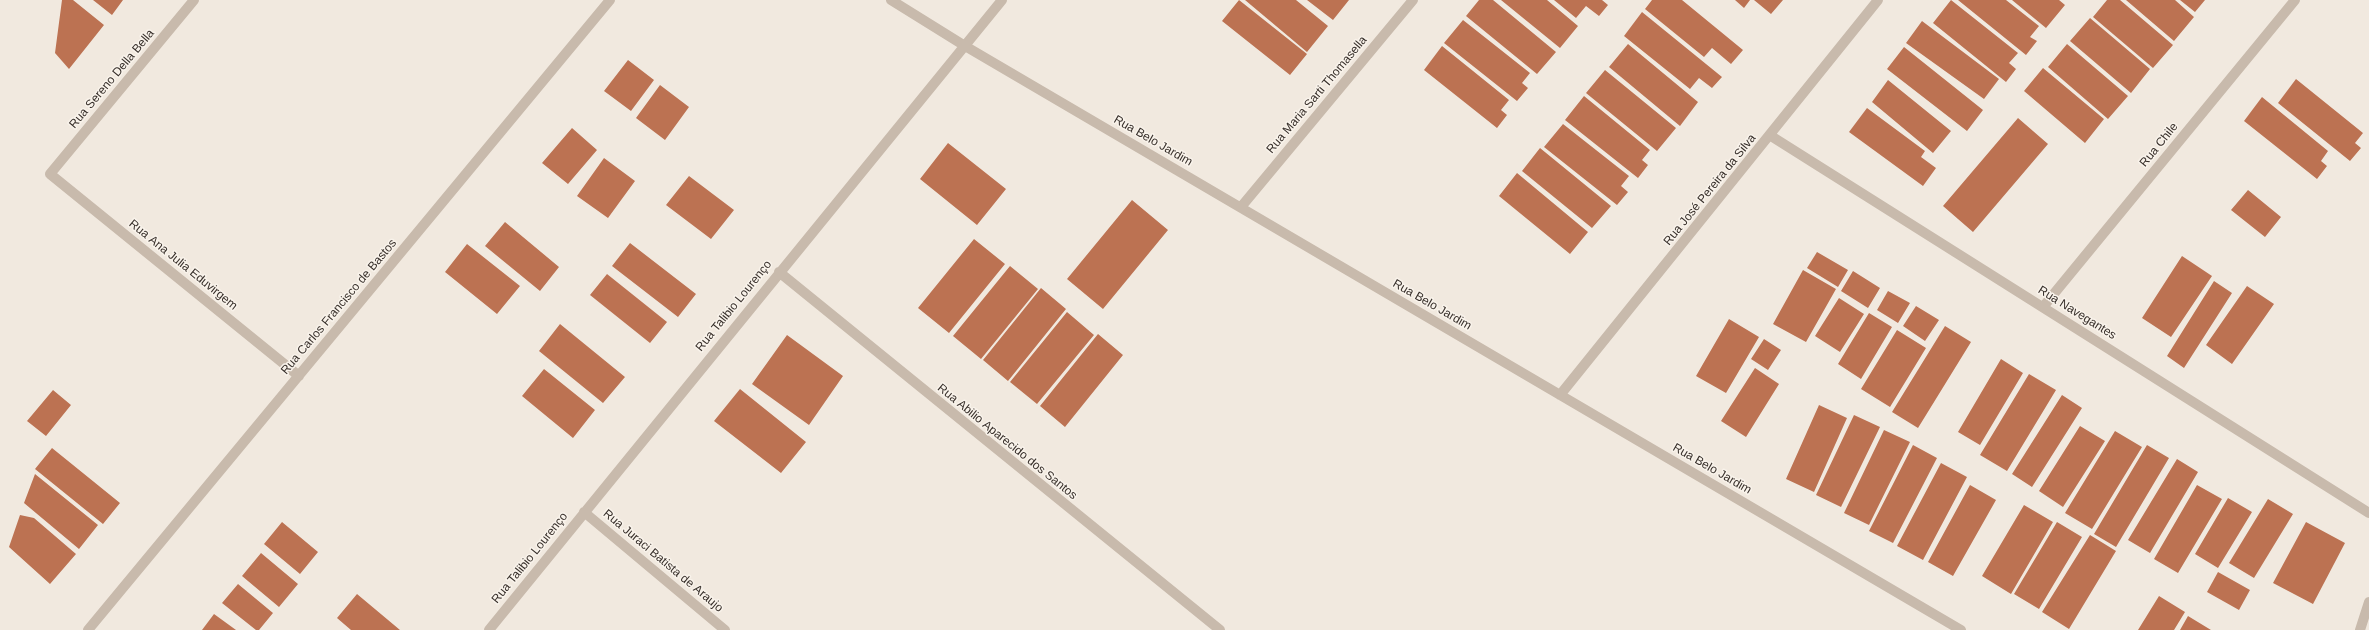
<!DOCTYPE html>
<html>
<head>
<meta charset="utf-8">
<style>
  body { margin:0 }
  canvas { display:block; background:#f1e9df }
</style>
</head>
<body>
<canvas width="2369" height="630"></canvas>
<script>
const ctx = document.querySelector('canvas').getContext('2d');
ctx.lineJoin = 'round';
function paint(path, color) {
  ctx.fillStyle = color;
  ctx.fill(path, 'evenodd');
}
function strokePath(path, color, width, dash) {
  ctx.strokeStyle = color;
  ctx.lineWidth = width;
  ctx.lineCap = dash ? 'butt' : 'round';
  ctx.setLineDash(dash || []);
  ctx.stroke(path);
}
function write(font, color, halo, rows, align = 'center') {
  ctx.font = font + ' Arial,sans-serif';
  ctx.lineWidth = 3;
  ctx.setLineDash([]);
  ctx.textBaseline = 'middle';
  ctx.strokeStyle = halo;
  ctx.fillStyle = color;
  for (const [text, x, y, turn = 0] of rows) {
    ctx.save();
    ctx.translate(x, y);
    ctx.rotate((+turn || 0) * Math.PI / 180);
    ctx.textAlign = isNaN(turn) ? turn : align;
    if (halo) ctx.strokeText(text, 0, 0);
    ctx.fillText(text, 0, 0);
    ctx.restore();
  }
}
const building = new Path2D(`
  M62 0H73L104 25 69 69 55 53Z
  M93 0H123L112 15Z
  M1239 0 1307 54 1290 75 1222 21Z
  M1245 0H1296L1328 26 1307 52Z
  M1307 0H1349L1333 20Z
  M1479 0H1493L1556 52 1537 74 1466 16Z
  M1501 0H1547L1578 26 1560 48Z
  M1554 0H1602L1608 5 1599 16 1586 6 1576 18Z
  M1652 0H1682L1743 50 1731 64 1712 48 1704 57 1645 9Z
  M1735 0H1750L1744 8Z
  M1754 0H1783L1771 14Z
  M1951 0 2018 53 2009 63 2016 69 2006 82 1933 23Z
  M1958 0H2006L2039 26 2030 37 2037 41 2026 55Z
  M2012 0H2059L2065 5 2046 28Z
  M2107 0H2120L2173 45 2153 68 2093 17Z
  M2126 0H2175L2194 17 2174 41Z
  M2180 0H2205L2195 12Z
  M1642 12 1722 77 1712 88 1699 78 1690 89 1624 36Z
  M2090 18 2150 69 2131 93 2070 41Z
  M1463 20 1530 73 1522 83 1528 88 1517 101 1444 43Z
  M1922 21 1999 79 1984 99 1906 43Z
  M1628 44 1698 102 1680 126 1609 67Z
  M2067 44 2128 96 2108 119 2048 67Z
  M1442 46 1509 100 1501 110 1507 115 1497 128 1424 70Z
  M1904 47 1983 110 1967 131 1887 69Z
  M628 60 654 80 631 111 604 91Z
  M2043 68 2104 119 2085 143 2024 91Z
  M1605 70 1676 128 1657 151 1586 93Z
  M2296 79 2363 133 2355 143 2361 148 2350 161 2278 103Z
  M1888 80 1951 131 1933 153 1872 102Z
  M660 85 689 107 665 140 636 118Z
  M1584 96 1650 150 1642 160 1648 165 1638 178 1565 120Z
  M2262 97 2328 151 2321 161 2327 166 2317 179 2244 121Z
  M1867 108 1925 151 1921 157 1936 168 1923 186 1849 132Z
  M2018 118 2048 144 1973 232 1943 206Z
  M1563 124 1629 176 1621 186 1628 192 1617 205 1544 147Z
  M572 128 597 150 568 184 542 163Z
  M948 143 1006 189 977 225 920 179Z
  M1540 148 1611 206 1592 228 1522 171Z
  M604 158 635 181 608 218 577 196Z
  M1517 173 1588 232 1570 254 1499 196Z
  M689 176 734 210 711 239 666 205Z
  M2248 190 2281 217 2265 237 2231 210Z
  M1132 200 1168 230 1103 309 1067 279Z
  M505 222 559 267 540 291 485 246Z
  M974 239 1005 264 949 333 918 308Z
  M630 243 696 294 678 317 612 266Z
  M467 244 520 286 497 314 445 272Z
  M1817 252 1848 270 1838 287 1807 268Z
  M2182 256 2212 276 2171 337 2142 318Z
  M1010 266 1038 289 981 359 953 336Z
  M1803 270 1836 289 1806 342 1773 324Z
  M1853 271 1880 288 1868 308 1841 291Z
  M607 274 667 322 650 343 590 295Z
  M2214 281 2232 293 2184 368 2167 356Z
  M2247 286 2274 304 2232 364 2206 345Z
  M1041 288 1066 309 1008 381 983 360Z
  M1888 291 1910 303 1898 323 1877 310Z
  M1839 298 1864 314 1840 352 1815 336Z
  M1916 306 1939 320 1925 341 1903 326Z
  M1067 312 1094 335 1037 404 1010 382Z
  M1869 313 1892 327 1861 379 1838 364Z
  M1729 319 1759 337 1726 393 1696 376Z
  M560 324 625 377 603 403 539 351Z
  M1945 326 1971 342 1918 428 1892 412Z
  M1897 330 1926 348 1890 407 1861 389Z
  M1098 334 1123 355 1065 427 1040 406Z
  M787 335 843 376 809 425 752 384Z
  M1764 339 1781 350 1768 370 1751 359Z
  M2001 359 2023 373 1980 445 1958 432Z
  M1755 368 1779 384 1746 437 1721 421Z
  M544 369 595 410 573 438 522 396Z
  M2029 374 2056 390 2007 471 1980 455Z
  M740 389 806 442 781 473 714 421Z
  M53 390 71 405 46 436 27 421Z
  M2062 395 2082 408 2032 487 2012 474Z
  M1819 405 1847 418 1814 492 1786 479Z
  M1854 415 1880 427 1841 507 1816 495Z
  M2080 426 2105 441 2063 507 2039 491Z
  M1884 430 1910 442 1869 525 1844 513Z
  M2115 431 2142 447 2092 529 2065 513Z
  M1913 445 1937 458 1893 543 1869 531Z
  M2147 445 2169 458 2116 547 2094 534Z
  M52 448 120 503 103 524 35 469Z
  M2177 459 2198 472 2150 553 2128 540Z
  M1941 463 1967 477 1923 560 1897 546Z
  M35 474 98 525 79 549 24 503Z
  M1970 485 1996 500 1953 576 1928 562Z
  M2197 485 2222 499 2178 573 2154 559Z
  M2228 498 2252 512 2218 568 2195 554Z
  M2268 499 2293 514 2254 578 2229 563Z
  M2024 505 2053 522 2011 594 1982 576Z
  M20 515 34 518 76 554 50 584 9 547Z
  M282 522 318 552 300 574 264 544Z
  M2057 522 2082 537 2039 609 2014 594Z
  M2306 522 2345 543 2313 604 2273 583Z
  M2090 535 2116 551 2069 629 2042 612Z
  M261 553 298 584 279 607 242 576Z
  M2218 572 2250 590 2239 610 2207 592Z
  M238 584 273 613 259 630H256L222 603Z
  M357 594 400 630H351L337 618Z
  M2159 596 2185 612 2174 630H2138Z
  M214 614 236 630H202Z
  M2188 616 2211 630H2180Z`);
const minor = new Path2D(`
  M194 0 50 174 299 376
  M891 0 965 46 1961 630
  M1771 136 2369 513
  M1241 207 1413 0
  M779 272 1220 630
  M2043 307 2295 0
  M1560 395 1878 0
  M584 512 725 630
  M88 630 610 0
  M489 630 1002 0
  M2360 630 2369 602`);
const streetNames = [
  ["Rua Sereno Della Bella",112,79,-50],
  ["Rua Maria Sarti Thomasella",1317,95,-50],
  ["Rua Belo Jardim",1153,141,30],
  ["Rua Chile",2159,145,-51],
  ["Rua José Pereira da Silva",1710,190,-51],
  ["Rua Ana Julia Eduvirgem",183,265,39],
  ["Rua Belo Jardim",1432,305,30],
  ["Rua Talibio Lourenço",734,306,-51],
  ["Rua Carlos Francisco de Bastos",339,307,-50],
  ["Rua Navegantes",2077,313,32],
  ["Rua Abilio Aparecido dos Santos",1007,442,39],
  ["Rua Belo Jardim",1712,469,30],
  ["Rua Talibio Lourenço",530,558,-51],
  ["Rua Juraci Batista de Araujo",663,561,40]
];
paint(building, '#bc7252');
strokePath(minor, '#c8baac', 10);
write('12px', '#372f2a', '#f9f3eb', streetNames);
</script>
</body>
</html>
